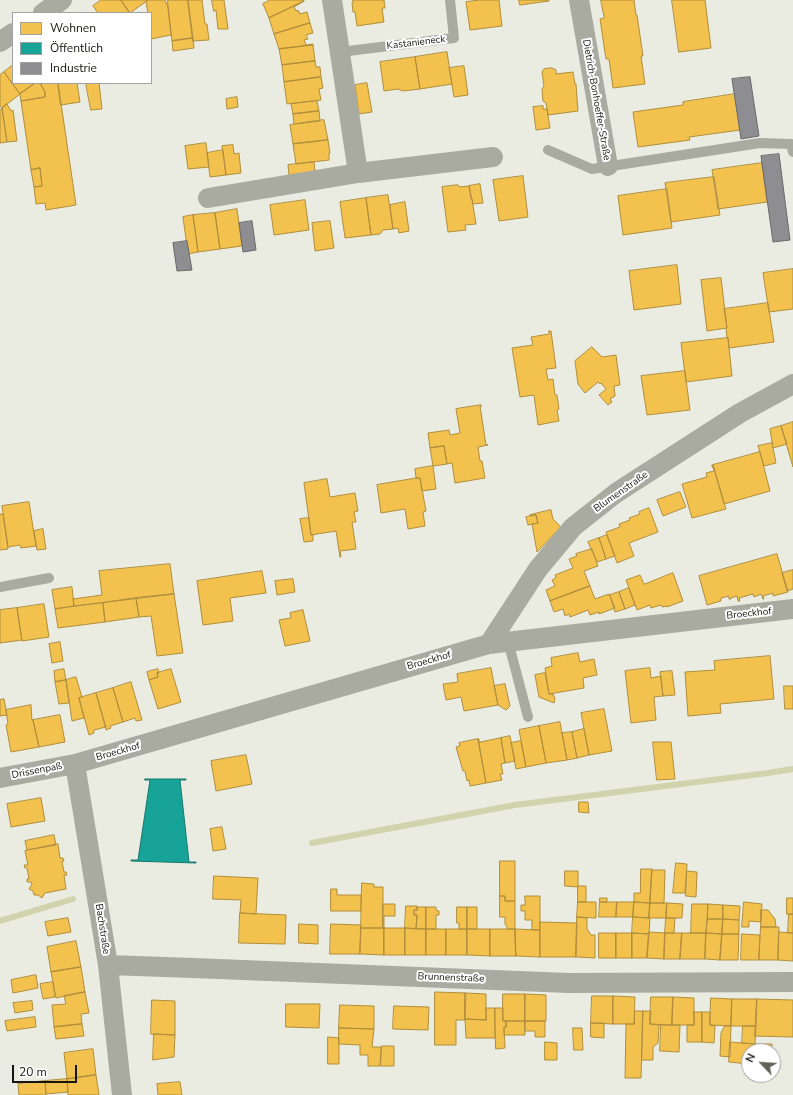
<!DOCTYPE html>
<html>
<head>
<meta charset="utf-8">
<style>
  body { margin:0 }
  #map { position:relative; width:793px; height:1095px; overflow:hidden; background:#eaece1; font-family:"Nunito Sans",sans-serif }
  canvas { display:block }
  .legend { position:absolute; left:12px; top:12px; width:140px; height:72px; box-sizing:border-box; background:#fff; border:1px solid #a1a29f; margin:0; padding:5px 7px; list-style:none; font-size:12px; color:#15160f }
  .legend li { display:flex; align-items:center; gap:8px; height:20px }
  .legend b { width:20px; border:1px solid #a1a29f }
  .north { position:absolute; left:741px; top:1043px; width:40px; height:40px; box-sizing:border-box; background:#fff; border:1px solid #a1a29f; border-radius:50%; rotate:295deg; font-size:11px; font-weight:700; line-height:16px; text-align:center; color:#15160f }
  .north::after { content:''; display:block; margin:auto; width:14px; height:18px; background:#606158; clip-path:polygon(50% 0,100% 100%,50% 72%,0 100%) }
  .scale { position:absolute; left:12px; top:1065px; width:65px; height:18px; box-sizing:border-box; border:2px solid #15160f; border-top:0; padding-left:5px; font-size:12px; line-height:14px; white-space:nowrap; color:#15160f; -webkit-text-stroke:3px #fff; paint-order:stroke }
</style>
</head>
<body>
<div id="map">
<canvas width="793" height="1095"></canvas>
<ul class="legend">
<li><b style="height:11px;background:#f2c14e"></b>Wohnen</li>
<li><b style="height:11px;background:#17a398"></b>Öffentlich</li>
<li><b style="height:11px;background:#8d8d92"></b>Industrie</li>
</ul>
<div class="north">N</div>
<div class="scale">20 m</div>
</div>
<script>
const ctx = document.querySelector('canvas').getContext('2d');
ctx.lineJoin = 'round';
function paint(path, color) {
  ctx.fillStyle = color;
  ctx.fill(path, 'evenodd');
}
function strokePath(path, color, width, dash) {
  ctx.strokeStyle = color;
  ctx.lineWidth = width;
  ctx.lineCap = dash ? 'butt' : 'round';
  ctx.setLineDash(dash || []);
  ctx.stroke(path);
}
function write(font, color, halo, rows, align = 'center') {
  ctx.font = font + ' "Nunito Sans",sans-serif';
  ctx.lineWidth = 4;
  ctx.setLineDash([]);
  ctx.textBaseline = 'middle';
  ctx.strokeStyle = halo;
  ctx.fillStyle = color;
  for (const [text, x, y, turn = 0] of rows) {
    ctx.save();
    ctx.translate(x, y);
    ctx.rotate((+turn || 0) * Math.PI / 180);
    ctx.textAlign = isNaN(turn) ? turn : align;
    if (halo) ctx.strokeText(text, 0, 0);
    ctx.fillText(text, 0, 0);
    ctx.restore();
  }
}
const homes = new Path2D(`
  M101 0H121L130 13H98L93 6Z
  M121 0H148L130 13Z
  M148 0H165L168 7 171 35 151 39V13H148L146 2Z
  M168 0H188L193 38 172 41 168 7Z
  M188 0H202L205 24H207L209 40 193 41Z
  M212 0H224L228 29H218L216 10 214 11Z
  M270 0H303L304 1 269 18 263 4Z
  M353 0H384L385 8H382L384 22 357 26 355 12H353L352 2H353Z
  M480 0H499L502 26 470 30 466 2Z
  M519 0H549V1L520 5Z
  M601 0H634L636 15H637L643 56H641L645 84 613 88 609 59H606L600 19 604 18Z
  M672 0H705L711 48 679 52Z
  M304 1 294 7 296 11 298 10 300 14 307 12 310 23 274 34 269 18Z
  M310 23 313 33 306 35 308 39 304 40 306 45 313 44V45L279 49 274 34Z
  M193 38 194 48 173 51 172 41Z
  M313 45 315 61 282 65 279 49Z
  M447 52 452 84 420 89 415 57Z
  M415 57 420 89 403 91 398 89 384 91 380 62Z
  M315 61 316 67H320L321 77 284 82 282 65Z
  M13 65V83H35L20 94 4 72Z
  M464 66 468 95 454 97 449 68Z
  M552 68 556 70V74L573 72 575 84H576L578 111 548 115 546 103 543 101 542 89 544 86 542 72 544 69Z
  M4 72 20 94 2 108 0 106V75Z
  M321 77 323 88 319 89 321 100 287 104 284 82Z
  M35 83H40L45 92V97L21 101 20 94Z
  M40 83H58L76 205 46 210 45 203 36 204 34 187 42 186 40 168 31 170 21 101 45 97V92Z
  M58 83H77L80 102 61 105Z
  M86 83H99L102 109 91 110Z
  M367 83 372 112 359 114 355 85Z
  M735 94 740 130 689 137 690 140 638 147 633 112 683 105V102Z
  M237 97 238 107 227 109 226 99Z
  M317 101 319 111 293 114 291 104Z
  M7 104 11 111 13 110 17 141 7 142 2 108Z
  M543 106V109H547L550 128 536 130 533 107Z
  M2 108 7 142 0 143V110Z
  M319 111 320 121 294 124 293 114Z
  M324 120 328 140 293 144 290 125Z
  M328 140 330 153H329V160L296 164 293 144Z
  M206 143 209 167 188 169 185 146Z
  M233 145 234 154 239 153 241 173 226 175 222 146Z
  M223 150 226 175 210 177 207 153Z
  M314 162 315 172 289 176 288 165Z
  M762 163 767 202 718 209 712 170Z
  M40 168 42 186 34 187 31 170Z
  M523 176 528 217 499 221 493 180Z
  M714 177 720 215 671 222 665 183Z
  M480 184 483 203 473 204 469 186Z
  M458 185 459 187 469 186 471 199H472L476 224 465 225 466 230 448 232 442 187Z
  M667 189 672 228 623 235 618 196Z
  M388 195 393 229 383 230 380 234 371 235 366 198Z
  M366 198 371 235 345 238 340 202Z
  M305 200 309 230 274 235 270 205Z
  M405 202 409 231 399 233 398 228 393 229 390 205Z
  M237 209 242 246 220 249 215 213Z
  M215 213 220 249 198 252 193 215Z
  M193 215 198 252 188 254 183 217Z
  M330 221 334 248 315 251 312 223Z
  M677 265 681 304 634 310 629 271Z
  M793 269V309L769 312 763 273Z
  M721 278 727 328 707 331 701 280Z
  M768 303 774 342 729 348 728 338H727L726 328H727L724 309Z
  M549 331H551L556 368 546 369 548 380 553 379 555 395H557L559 409 557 410 559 421 538 425 534 395 520 397 512 348 533 345 531 337 549 334Z
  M728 338 732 376 686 382 681 343Z
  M592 347 602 357 616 355 620 385 614 386 615 396 610 399 612 402 608 405 599 395 606 389 601 383 600 384 598 382 585 393 578 384 575 361Z
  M685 371 690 410 647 415 641 376Z
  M481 405 482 406H480L486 445 487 444 488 445 478 447 480 461H482L485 478 455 483 452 463 447 464 444 446 430 448 428 433 449 430 450 435 460 433 456 409Z
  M793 422V467L781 426Z
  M781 426 787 444 773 448 770 429Z
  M772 443 776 463 764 466 758 446Z
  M444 446 447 464 433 466 430 448Z
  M760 452 770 491 724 504 713 465Z
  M712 465H713L726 509 692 518 682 484 707 477 706 473 714 471Z
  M433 466 436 489 422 491 420 478H416L415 469Z
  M416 478H420L426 511 423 512 425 526 408 529 405 509 381 513 377 485Z
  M327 479 330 497 355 493 358 511 354 512 356 522H352L356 549 340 551 341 557H340L336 531 311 535 304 483Z
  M680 492 686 507 663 516 657 500Z
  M29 502 36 546 21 548 20 545 8 547 2 506Z
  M649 508 658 532 629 543 634 556 617 563 606 532 620 527 619 524 630 520 629 518 640 514 639 512Z
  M551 510 553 519 561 527 537 552 532 524 538 523 536 515 530 516V515Z
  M0 514H3L8 549 0 550Z
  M536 515 538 523 528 525 526 517Z
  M309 518 311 535H313V541L304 542 300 519Z
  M43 529 46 549 37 550 34 531Z
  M607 535 615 556 606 559 599 538Z
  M599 538 606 559 597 562 588 542Z
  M592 549 598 566 584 571 590 586 550 601 546 590 555 586 552 580 556 578 555 575 573 568 569 559 577 556 576 554Z
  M777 554 788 592 773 596V593L763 596 764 599H763L761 594 754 597 753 594 739 598 740 601H738L737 596 731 598V599H729V596L721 598V601L707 605 699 576Z
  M170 564 174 594 74 606 73 599 102 595 99 571Z
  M793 570V589L787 591 782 573Z
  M262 571 266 593 230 598 233 621 203 625 197 581Z
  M673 573 683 601 667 607V606L662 607 661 605 651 608 650 605 637 610 626 580 640 575 644 584Z
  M293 579 295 592 277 595 275 581Z
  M590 586 595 599 609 594 615 608 599 614V612L590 615 588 610 570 617 569 614 565 616 563 609 554 612 550 601Z
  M72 587 74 606 55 609 52 590Z
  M629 588 635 605 625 609 619 592Z
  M619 592 625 609 615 612 610 595Z
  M174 594 183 653 157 656 151 616 139 617 136 598Z
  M136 598 139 617 105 622 103 603Z
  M103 603 105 622 58 628 55 609Z
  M44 604 49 637 22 641 17 608Z
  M17 608 22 640 0 643V610Z
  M303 610 310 641 285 646 279 620 291 618 290 613Z
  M60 642 63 661 52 663 49 644Z
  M578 653 580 662 594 659 597 675 583 678 584 688 549 694 545 668 552 666 551 658Z
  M770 656 774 699 720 704 721 713 688 716 685 672 715 670 714 661Z
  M491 668 498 705 464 711 461 697 446 700 443 684 458 682 457 674Z
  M650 668 651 678 661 676 663 696 654 697 656 720 631 723 625 671Z
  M64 669 66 680 55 682 54 671Z
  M158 669 159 673H157L158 677 149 680 147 672Z
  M171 669 181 702 158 709 149 680 158 677 157 673Z
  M672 671 675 695 663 696 660 672Z
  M545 673 549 694H553L555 699 554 703 539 697 535 675Z
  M76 677 82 697 79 698 84 718 72 721 66 680Z
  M66 680 69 703 59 704 55 682Z
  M131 682 142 720 136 721 135 718 123 722 113 688Z
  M505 684 510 706 506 710 498 705 494 686Z
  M784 686H793V709H785Z
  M113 688 123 722 110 726 111 728 106 730 96 693Z
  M96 693 106 727 94 730V733L89 735 79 698Z
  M4 699 7 715 0 716V700Z
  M31 705 32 720H33L39 747 11 752 6 725 8 724 6 710Z
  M604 709 612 751 589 755 581 713Z
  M60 715 65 742 39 747 33 720Z
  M560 722 567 760 546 763 539 726Z
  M539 726 546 763 526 767 519 730Z
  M584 729 589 755 577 758 572 732Z
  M572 732 577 758 567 760 562 733Z
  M510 736 515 761 505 763 501 738Z
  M501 738 505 763 501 764 503 774H500L502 780 486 783 478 739H479V742Z
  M478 739 486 783 470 786 469 780 467 781 465 771H463L456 747 460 746 459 743Z
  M521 741 526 767 516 769 511 743Z
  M653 742H671L675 779 657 780Z
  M246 755 252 784 216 791 211 761Z
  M41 798 45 821 11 827 7 804Z
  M579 802H588L589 813 579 812Z
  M222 827 226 849 213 851 210 829Z
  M54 835 56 845 27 850 25 841Z
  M58 844 60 858H63L64 861H62L64 872H66L67 875H64L66 889 45 893 42 898 38 895H34L33 891 29 889 32 884 31 882H27V879H29L27 868H25L24 865H28L25 851Z
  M500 861H515V901H505V896H500Z
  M676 863 687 864 685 893H673Z
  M641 869H652L650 903 634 902V893H640Z
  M652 870H665L664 903H650Z
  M565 871H578V887L565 886Z
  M687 871 697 872 696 897 686 896Z
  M214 876 258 878 256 914 240 913 241 900 213 899Z
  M362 883 374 884V887H383V928H361Z
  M578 886H586V902H578Z
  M331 889H337V895H361V911H331Z
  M500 896H505V901H515V929H508L505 924V917H500Z
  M525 896H540V930H532V920H525V911H521V905H525Z
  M600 898H607V902H600Z
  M787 898H793V914H787Z
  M578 902H596V918L577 917Z
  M600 902H617L616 917H599Z
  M617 902H634L633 917H616Z
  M634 902 650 903 649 918 633 917Z
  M744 902 762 904 761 922 749 921V927H742Z
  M650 903H667L666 918H649Z
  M667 903 683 904 682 918H666Z
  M383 904H395V916H384V928H383Z
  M692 904H708L706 933H691Z
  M708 904 723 905V919H708Z
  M723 905 740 906 739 920 723 919Z
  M406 906H417V910H414V915H417L416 929 405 928Z
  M417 907H426V929H416L417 915H414V910H417Z
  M426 907H436V910L439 911V915H436V929H426Z
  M457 907H467V929H459V923H457Z
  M467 907H477V929H467Z
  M761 910H768L775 919 776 927H761Z
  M240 913 286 915 285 944 239 943Z
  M789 914H793V933H788Z
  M577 917 587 918V929L591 935H595V958L576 957Z
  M633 917 650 918 649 934 632 933Z
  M68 918 71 932 48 936 45 922Z
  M666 918H675L674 933H665Z
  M708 919H723L722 934 706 933Z
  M723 919 739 920V934H722Z
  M540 922 577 923 576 957H540Z
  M299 924 318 925V944L299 943Z
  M331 924 361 925 360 954H330Z
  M761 927H779L778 960H759Z
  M361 928H384V955L360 954Z
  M384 928H405V955H384Z
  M405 928 426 929V955H405Z
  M426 929H446V955H426Z
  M446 929H467V955H446Z
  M467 929H490V956L467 955Z
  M490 929H515L516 956H490Z
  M515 929 540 930V957L516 956Z
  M649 932 665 933 664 959 647 958Z
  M779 932 793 933V961L778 960Z
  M599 933H616V958H599Z
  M616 933H632V958H616Z
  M632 933 649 934 647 958H632Z
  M665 933H682L680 959H664Z
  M682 933H706L705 959H680Z
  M706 933 722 934 720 960 705 959Z
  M722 934H739L738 960H720Z
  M742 934 760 935 759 960H741Z
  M76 941 81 967 51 972 47 947Z
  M81 967 85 992 56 998 51 972Z
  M36 975 38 988 13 993 11 980Z
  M53 982 55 997 43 999 40 984Z
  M85 992 89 1013 81 1014 82 1024 54 1027 52 1005 66 1004 64 996Z
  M435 992 466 993 465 1020H456V1045H435Z
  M465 993 486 994V1020L465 1019Z
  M503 994H525V1021H503Z
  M525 994 546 995V1021H525Z
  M592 996H613V1024L591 1023Z
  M613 996 635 997 634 1024H613Z
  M651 997H673L672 1025 650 1024Z
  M673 997 694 998V1025H672Z
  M711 998 732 999 731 1026 710 1025Z
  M732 999H757L756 1026H731Z
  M757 999 793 1000V1037L755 1036Z
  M152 1000 175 1001V1035L151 1034Z
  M32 1001 33 1010 15 1013 13 1003Z
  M286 1004H320L319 1028 286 1027Z
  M340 1005 374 1006V1029L339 1028Z
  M394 1006 429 1007 428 1030 393 1029Z
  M486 1008H495V1038H466L465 1019 486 1020Z
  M495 1008H503V1021H506V1027H504L505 1048 496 1049Z
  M635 1011H643L641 1078H625L626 1024H634Z
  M643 1011H651L650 1024 659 1025 658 1043 653 1047V1060H642Z
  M694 1012H702V1042H687V1025H694Z
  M702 1012H710V1025L715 1026 714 1043 702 1042Z
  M35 1017 36 1027 7 1031 5 1021Z
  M506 1021H525V1035H504V1027H506Z
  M525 1021H545V1037H535V1031H525Z
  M591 1023H604V1038L591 1037Z
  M82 1024 84 1036 56 1039 54 1027Z
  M661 1025H680L679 1052 660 1051Z
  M725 1026H731L730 1057 720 1056 721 1033Z
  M743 1026H756L755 1044 742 1043Z
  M339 1028 374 1029 372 1047H381L380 1066H368V1055H360V1045L339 1044Z
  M573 1028H582L583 1050H574Z
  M154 1034 175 1035 174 1057 153 1060Z
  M328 1037 339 1038V1064H328Z
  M545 1042 557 1043V1060H545Z
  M730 1042 755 1044V1051H749V1064L729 1062Z
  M755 1044H772V1051H755Z
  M382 1046H394V1066H381Z
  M93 1049 96 1075 67 1079 64 1053Z
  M96 1075 99 1095H68L67 1079Z
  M753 1075H771V1078H752Z
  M67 1079 68 1092 46 1094 45 1081Z
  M45 1081 46 1095H19L18 1084Z
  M180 1082 182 1095H158L157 1084Z`);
const public = new Path2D(`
  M145 779H186V780H180L189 862H196V863L131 861V860H138L150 780H145Z`);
const industry = new Path2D(`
  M750 77 759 136 741 139 732 79Z
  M779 154 790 240 773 242 761 156Z
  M252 221 256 250 243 252 239 223Z
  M187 241 192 270 177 271 173 243Z`);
const stream = new Path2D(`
  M312 843 515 805 768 773 793 769
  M0 921 73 899`);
const lane = new Path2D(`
  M340 52 454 38 450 0
  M548 150 592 169 760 143 791 144 793 152
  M0 587 49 578
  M508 641 528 717`);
const street = new Path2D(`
  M332 0 358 173
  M579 0 608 166
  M43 13 62 0
  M0 42 13 33
  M208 198 358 173 493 157
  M489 644 538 569 573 527 616 493 740 413 793 384
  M75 764 108 965 122 1095
  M0 778 75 764 489 644 793 609
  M108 965 193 968 569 983 793 982`);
const streetNames = [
  ["Kastanieneck",416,43,-7],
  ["Dietrich-Bonhoeffer-Straße",596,100,80],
  ["Blumenstraße",621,492,-35],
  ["Broeckhof",749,614,-6],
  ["Broeckhof",429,661,-16],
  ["Broeckhof",118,752,-16],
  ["Drissenpaß",37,771,-11],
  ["Bachstraße",102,929,81],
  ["Brunnenstraße",451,978,2]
];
paint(homes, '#f2c14e');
strokePath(homes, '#b08e3b', 1);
paint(public, '#17a398');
strokePath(public, '#16796f', 1);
paint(industry, '#8d8d92');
strokePath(industry, '#69696b', 1);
strokePath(stream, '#d0d3ac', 6);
strokePath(lane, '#a9aaa0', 10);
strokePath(street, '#a9aaa0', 20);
write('10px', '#15160f', '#fff', streetNames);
</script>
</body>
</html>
